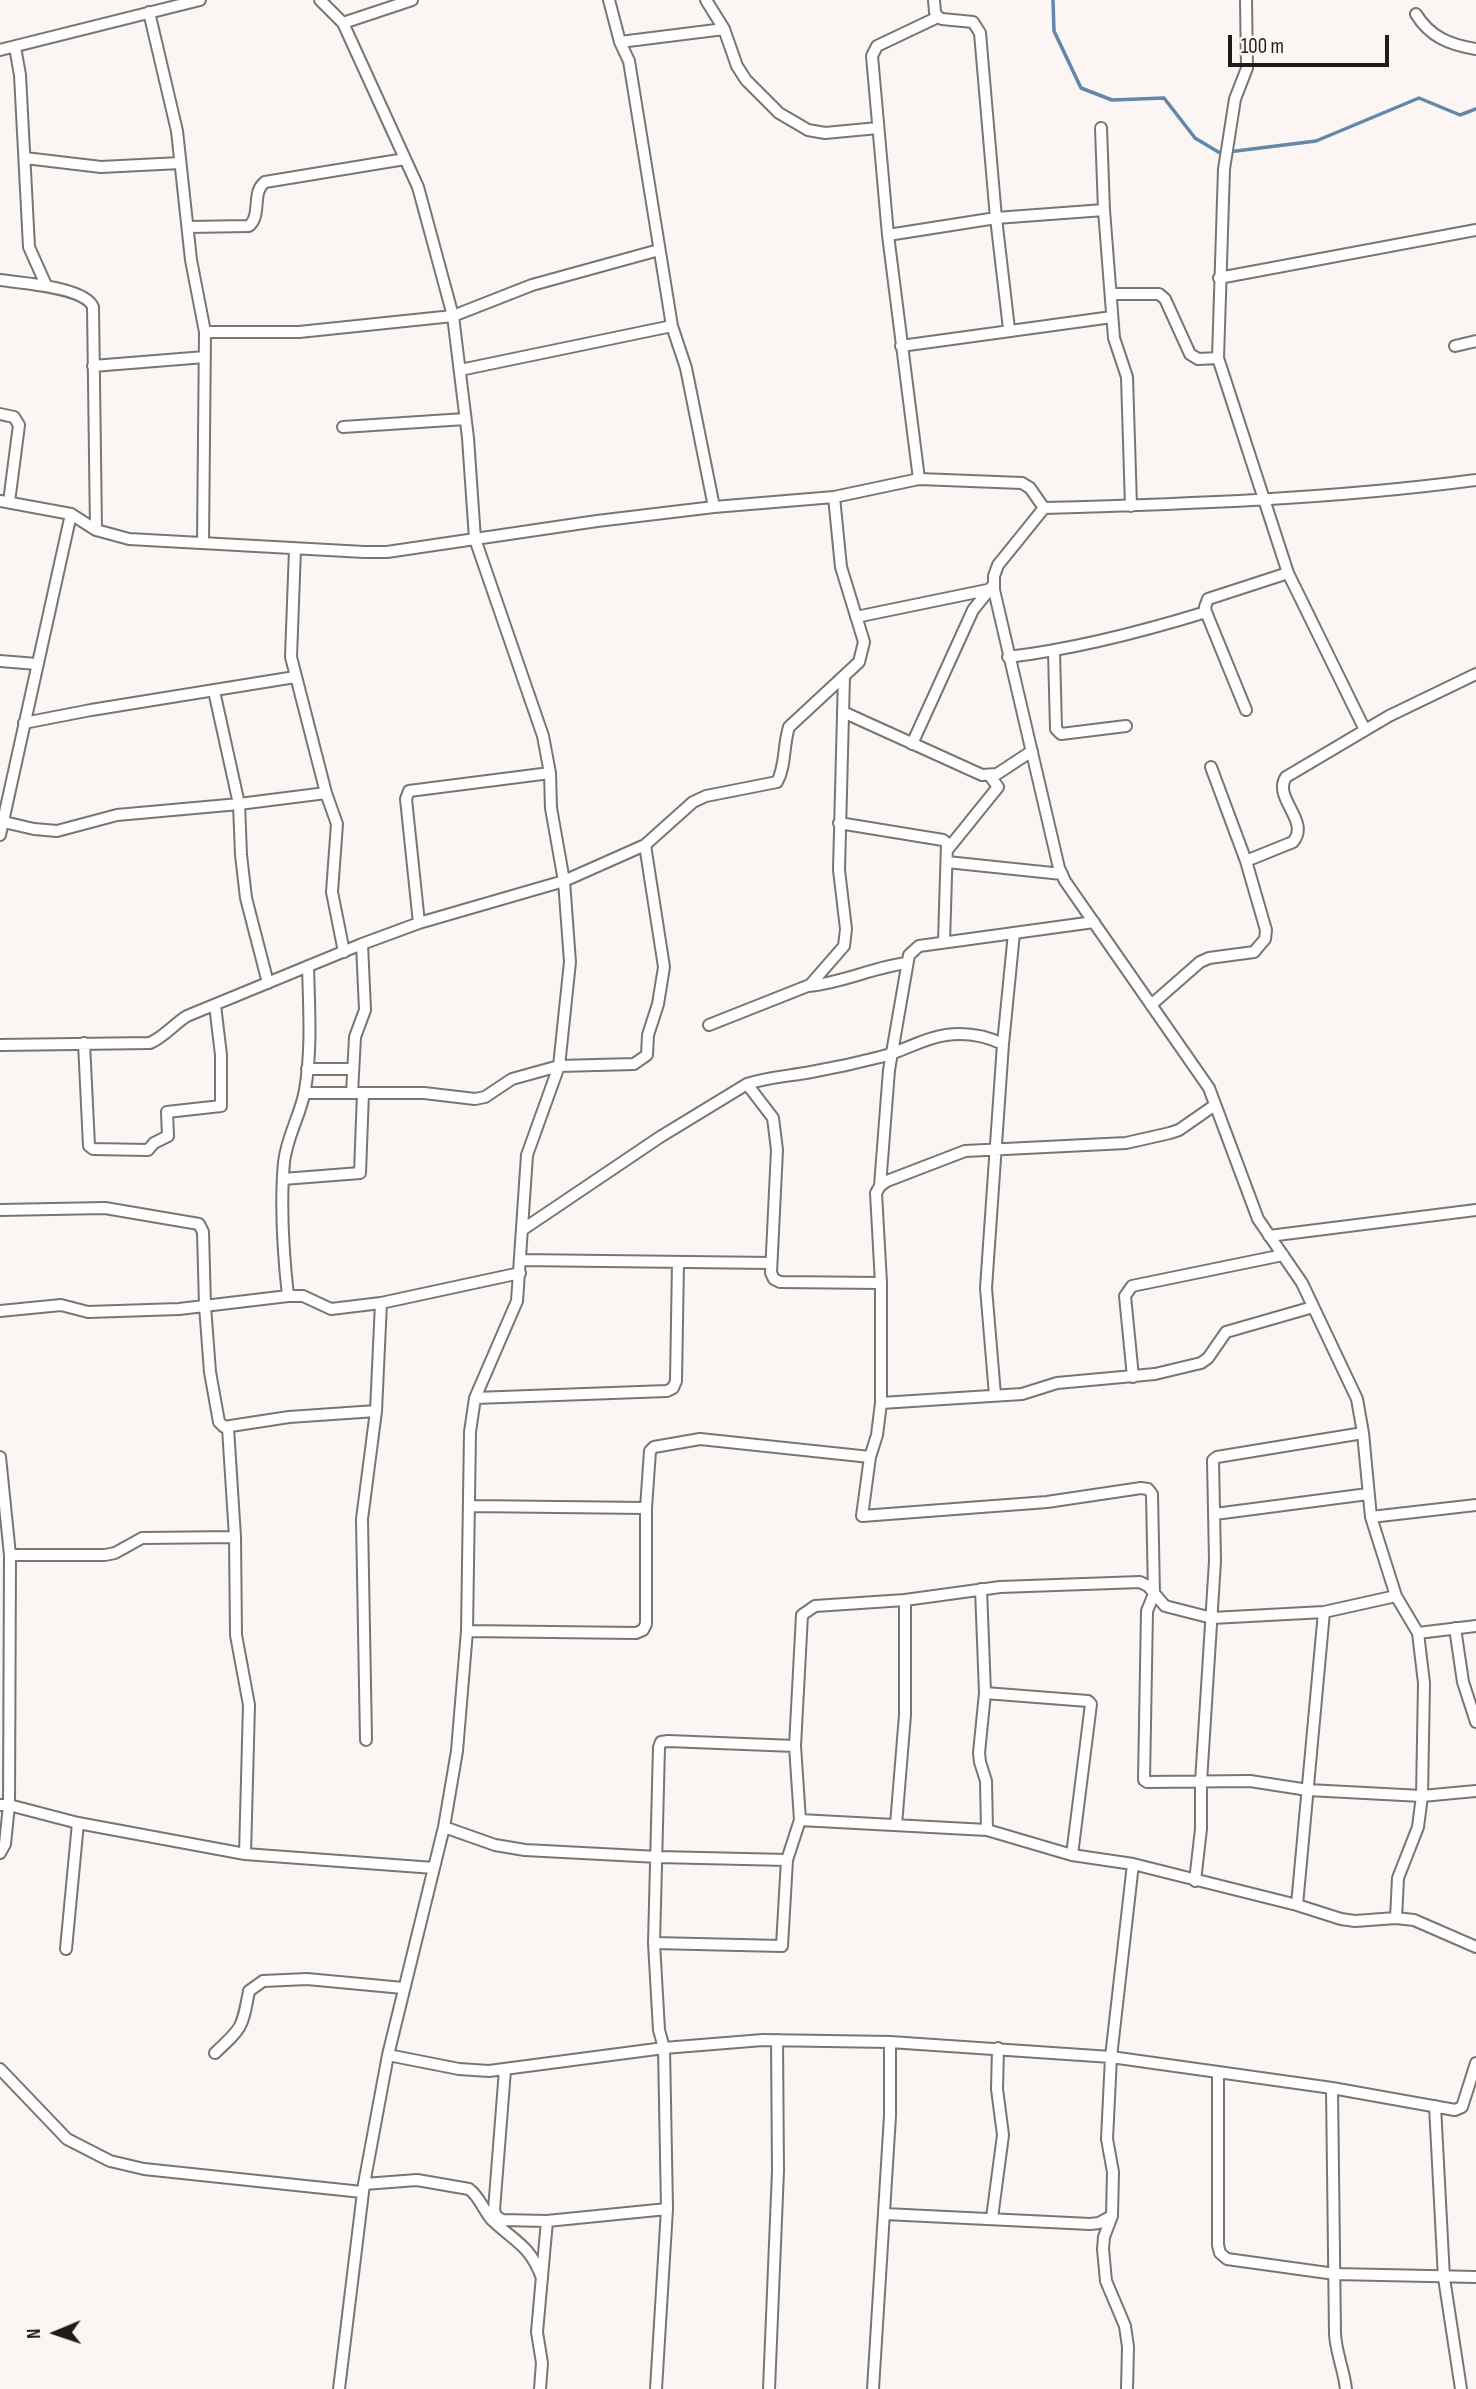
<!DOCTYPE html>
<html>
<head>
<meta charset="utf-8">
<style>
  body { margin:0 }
  #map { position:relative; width:1476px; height:2389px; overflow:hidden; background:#fbf5f3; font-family:"Sofia Sans Condensed",sans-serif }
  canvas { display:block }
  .north { position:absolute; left:21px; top:2298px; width:70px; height:70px; -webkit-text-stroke:5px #fbf5f3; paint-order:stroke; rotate:268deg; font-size:19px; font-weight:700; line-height:28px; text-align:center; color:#1f1d1c }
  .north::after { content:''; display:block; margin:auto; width:24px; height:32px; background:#1f1d1c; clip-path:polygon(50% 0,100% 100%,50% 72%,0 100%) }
  .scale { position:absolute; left:1228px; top:35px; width:161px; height:32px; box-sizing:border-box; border:4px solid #1f1d1c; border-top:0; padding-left:9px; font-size:21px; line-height:24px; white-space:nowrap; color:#1f1d1c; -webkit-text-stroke:5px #fbf5f3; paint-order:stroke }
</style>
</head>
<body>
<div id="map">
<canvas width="1476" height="2389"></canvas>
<div class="north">N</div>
<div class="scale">100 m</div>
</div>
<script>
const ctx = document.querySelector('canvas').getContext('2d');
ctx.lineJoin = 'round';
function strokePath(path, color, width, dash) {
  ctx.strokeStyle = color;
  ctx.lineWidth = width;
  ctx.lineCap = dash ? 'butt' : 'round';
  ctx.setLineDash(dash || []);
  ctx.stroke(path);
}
const stream = new Path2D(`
  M1053 0 1054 31 1081 88 1112 100 1164 98 1195 138 1220 153 1316 141 1419 98 1460 115 1476 109`);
const street = new Path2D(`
  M320 0 343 23 418 187 453 316 468 438 475 539 543 736 550 773 551 808 564 881 570 962 559 1066 527 1155 517 1301 475 1398 470 1432 467 1631 457 1751 444 1827 388 2055 364 2184 339 2389
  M609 0 620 42 629 61 672 326 686 368 714 507
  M706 0 724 29 737 66 746 80 779 113 808 130 825 133 878 128
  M934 0 935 12 938 17
  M1246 0 1247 68 1235 99 1224 169 1218 358 1288 573 1365 730
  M149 12 177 131 191 260 205 332 203 543
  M1416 14C1430 37 1450 45 1476 49
  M343 23 412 0
  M620 42 724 29
  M15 47 20 75 29 247 46 285
  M0 50 200 0
  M1101 128 1104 210 1114 338 1127 377 1131 506
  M25 158 101 167 180 163
  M188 227 249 226C262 215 251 192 265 182L405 159
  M888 235 996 218 1104 210
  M1219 278 1476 230
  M0 280C21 283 85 287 93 307L96 530
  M1111 294H1159L1165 299 1190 354 1198 359 1218 358
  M205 332H299L453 316 532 285 659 250
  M901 346 1112 317
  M1455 346 1476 341
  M93 366 205 357
  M460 370 672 326
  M0 414 14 417 19 425 9 502
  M343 427 465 419
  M919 479 888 235 872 56 877 46 938 17 942 19 973 22 980 33 996 218 1009 329
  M0 501 71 514 96 530 129 539 364 552H387L597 521 714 507 834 497 919 479 1022 483 1030 488 1044 508
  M1044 508 998 565 994 576V590L1059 868 1065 881 1209 1088 1258 1219 1302 1283 1357 1399 1363 1433 1371 1517 1396 1596 1418 1633 1424 1683 1422 1796 1418 1827 1398 1878 1396 1918
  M1044 508C1189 504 1332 499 1476 480
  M295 549 291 657 326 793 337 824 332 892 344 952
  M856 617 987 590
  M1054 651 1056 729 1061 734 1126 726
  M1008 657C1076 649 1141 632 1206 612
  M0 661 37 664
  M214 691 239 804 241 855 246 898 268 983
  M1246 710 1206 612 1205 607 1208 599 1288 573
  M843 712 982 775 997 774 1032 751
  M24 723 91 710 295 677
  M912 744 973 610 994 584
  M0 821 34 829 57 831 117 815 239 804 326 793
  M839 823 943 840 947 843 944 942
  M0 835 71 514
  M948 849 998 787 990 776
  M1246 861 1293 842C1311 821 1272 798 1286 777L1389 716 1476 674
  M947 862 1062 874
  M1094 922 919 946 909 955 889 1070 880 1186 876 1193 881 1283V1403L877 1435 870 1457 862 1516 1047 1502 1141 1488 1148 1489 1152 1494 1154 1594 1147 1611 1144 1780 1147 1782 1250 1781 1308 1790 1422 1796 1476 1791
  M419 923 406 799 409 791 550 773
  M808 986C843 983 873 967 907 963
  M1151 1005 1200 962 1209 958 1254 952 1265 939 1266 930 1246 861 1211 767
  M709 1025 810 985 844 946 846 929 839 870 844 676
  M84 1043 89 1146 93 1149 148 1150 154 1143 168 1136 167 1112 221 1106V1055L215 1005
  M0 1045 150 1043C164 1037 174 1024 187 1016L362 944 419 923 564 881 645 845 693 802 706 796 777 782C786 766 783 745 789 727L859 662 864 642 841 567 834 497
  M307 1069H353
  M747 1084 773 1118 777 1150 771 1273 774 1279 780 1282 881 1283
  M305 1093H424L475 1099 485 1097 512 1079 559 1066 634 1064 647 1055 648 1035 658 1004 664 967 645 845
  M352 1093 355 1037 365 1010 362 944
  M283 1179 360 1173 363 1093
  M880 1186 887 1181 965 1151 1126 1143 1170 1133 1179 1130 1215 1105
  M0 1210 105 1208 199 1224 203 1232 205 1306 210 1372 219 1422 224 1427 289 1417 376 1411
  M522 1230 660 1137 747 1084C768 1077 790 1076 811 1072 834 1068 857 1063 880 1057 902 1052 923 1038 946 1035 967 1032 984 1035 1003 1044
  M1269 1236 1476 1210
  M520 1260 771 1263
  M288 1296C283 1251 280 1206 284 1162 287 1136 301 1114 305 1090 312 1048 309 1008 308 966
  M0 1311 61 1305 88 1312 179 1309 288 1296H303L331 1309 381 1303 520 1273
  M1133 1377 1125 1296 1132 1286 1283 1255
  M995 1395 986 1288 1003 1044 1014 933
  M475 1398 667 1391 673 1388 676 1381 678 1262
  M881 1403 1022 1394 1057 1383 1155 1374 1201 1363 1208 1358 1226 1332 1313 1307
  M228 1428 235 1537 236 1635 249 1705 245 1854
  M0 1457 10 1555 9 1805 5 1844 0 1853
  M470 1506 646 1508
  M1215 1514 1368 1494
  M1371 1517 1476 1505
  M10 1555H105L115 1553 142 1538 235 1537
  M981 1589 985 1693 979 1753 980 1762 986 1781 987 1830
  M1455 1628 1463 1682 1476 1722
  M467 1631 636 1633 643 1630 646 1624V1508L650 1451 654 1447 700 1439 870 1457
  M1418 1633 1476 1626
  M985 1693 1088 1701 1091 1704 1072 1855
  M366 1740 362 1519 376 1411 381 1303
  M0 1805H9L78 1823 245 1854 434 1868
  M800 1820 987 1830 1072 1855 1133 1864 1297 1905 1341 1919 1355 1921 1396 1918 1414 1920 1476 1947
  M896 1825 905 1715V1600
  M444 1827 495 1845 525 1850 658 1857 787 1860
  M1195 1881 1201 1829V1782L1215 1561 1213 1460 1217 1457 1363 1433
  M1297 1905 1324 1612
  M654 1943 782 1946 787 1860 800 1820 795 1746 802 1615 815 1606 905 1600 1000 1587 1140 1582 1148 1586 1165 1606 1212 1618 1324 1612 1396 1596
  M66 1949 78 1823
  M215 2053C243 2027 242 2028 249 1991L263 1981 307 1979 403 1988
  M388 2055 459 2069 489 2071 664 2048 763 2040 890 2042 1111 2057 1332 2088 1455 2110 1462 2107 1476 2063
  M0 2069 67 2139 110 2161 144 2169 362 2192
  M505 2070 494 2210 496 2216 502 2220 547 2221 667 2209
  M1218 2072V2245L1220 2253 1227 2259 1335 2274 1476 2277
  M1332 2088 1335 2334C1336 2353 1344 2370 1346 2389
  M1435 2106 1444 2278 1461 2389
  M364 2184 417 2180 469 2189C480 2197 483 2210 492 2220 515 2242 530 2245 542 2278
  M885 2214 1090 2224 1099 2223 1112 2216
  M992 2218 1003 2135 997 2089 998 2048
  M540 2389 542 2363 537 2332 547 2221
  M656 2389 667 2209 664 2048 659 2030 654 1943 659 1747 661 1742 668 1741 795 1746
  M769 2389 778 2171 777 2040
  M873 2389 890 2116V2042
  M1127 2389 1128 2347 1125 2326 1106 2281 1103 2249 1104 2237 1112 2216 1113 2172 1107 2139 1111 2057 1133 1864`);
strokePath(stream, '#6287aa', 3.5);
strokePath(street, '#7a7573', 14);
strokePath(street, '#fff', 10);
</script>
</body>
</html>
